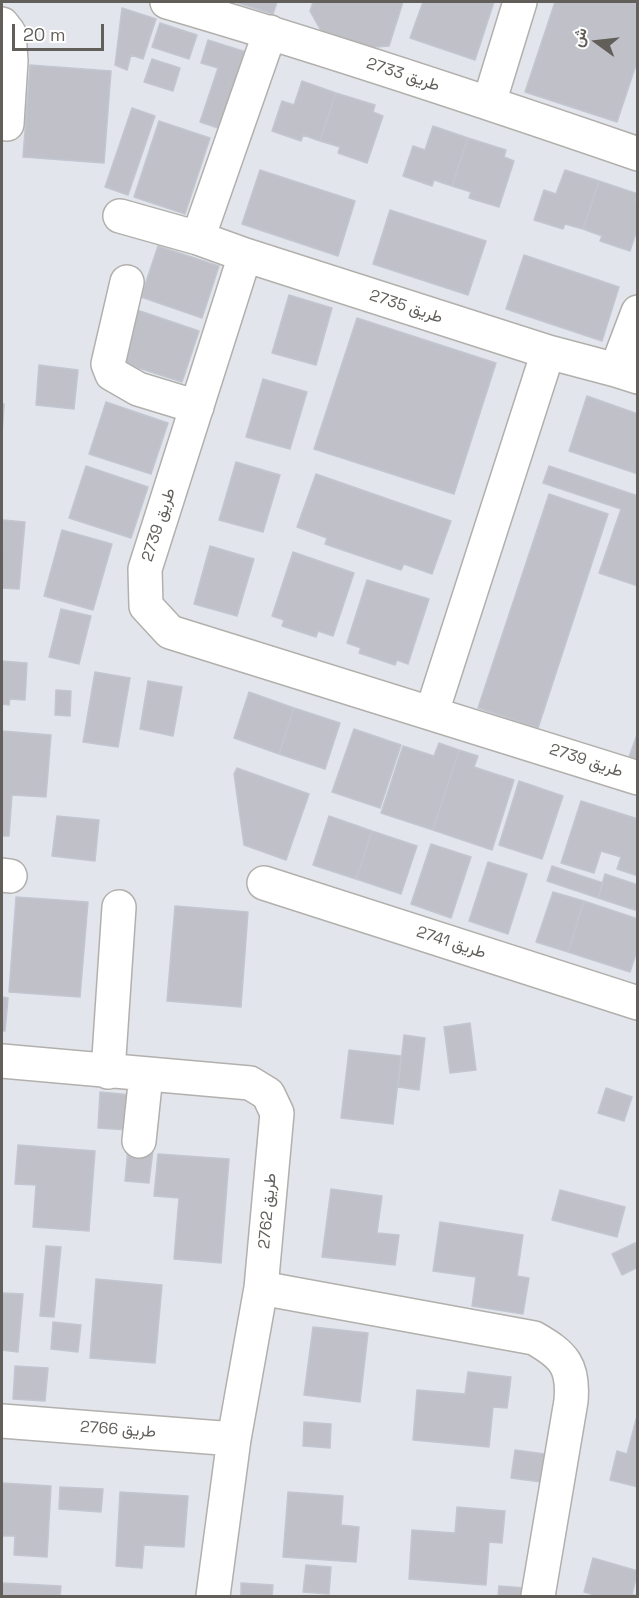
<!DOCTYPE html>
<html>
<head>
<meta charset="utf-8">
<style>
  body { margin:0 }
  #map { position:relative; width:639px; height:1598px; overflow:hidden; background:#e3e5ec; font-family:"Space Grotesk",Vazirmatn,sans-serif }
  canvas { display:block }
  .frame { position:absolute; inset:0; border:3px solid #625f5b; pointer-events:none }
  .north { position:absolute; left:567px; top:12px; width:60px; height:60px; -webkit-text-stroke:4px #fff; paint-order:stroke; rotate:285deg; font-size:16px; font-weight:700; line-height:24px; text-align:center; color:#625f5b }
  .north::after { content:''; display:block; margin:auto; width:21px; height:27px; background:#625f5b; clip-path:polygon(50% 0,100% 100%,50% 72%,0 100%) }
  .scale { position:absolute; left:12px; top:24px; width:92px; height:27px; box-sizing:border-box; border:3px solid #625f5b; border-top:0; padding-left:8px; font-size:18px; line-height:21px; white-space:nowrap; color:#625f5b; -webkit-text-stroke:4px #fff; paint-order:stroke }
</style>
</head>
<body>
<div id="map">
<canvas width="639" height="1598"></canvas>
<div class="frame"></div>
<div class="north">ش</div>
<div class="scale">20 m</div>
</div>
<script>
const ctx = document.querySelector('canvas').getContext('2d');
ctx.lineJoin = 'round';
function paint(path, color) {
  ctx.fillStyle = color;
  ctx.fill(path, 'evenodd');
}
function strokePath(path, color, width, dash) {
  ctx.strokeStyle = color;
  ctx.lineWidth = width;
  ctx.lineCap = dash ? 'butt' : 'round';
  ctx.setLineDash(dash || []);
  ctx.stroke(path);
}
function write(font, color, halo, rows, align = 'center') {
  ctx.font = font + ' "Space Grotesk",Vazirmatn,sans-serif';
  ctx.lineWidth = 5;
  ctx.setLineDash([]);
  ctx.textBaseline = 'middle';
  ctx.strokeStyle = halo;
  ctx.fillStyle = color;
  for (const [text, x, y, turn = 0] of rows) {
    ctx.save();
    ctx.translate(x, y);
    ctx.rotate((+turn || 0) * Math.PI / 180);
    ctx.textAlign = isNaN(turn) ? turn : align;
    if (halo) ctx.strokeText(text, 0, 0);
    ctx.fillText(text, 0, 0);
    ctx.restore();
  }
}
const building = new Path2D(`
  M235 2H277L273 14Z
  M313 2H403L389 46 363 48 341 43 320 29 310 11Z
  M423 2H494L475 60 410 38Z
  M555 2H630L638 4V59L617 122 525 92Z
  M122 8 156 19 143 59 131 55 127 70 115 65Z
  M160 23 197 35 189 59 152 47Z
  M208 40 249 53 224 130 200 122 218 68 201 63Z
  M152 59 180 68 173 91 144 82Z
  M30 65 111 71 104 163 23 157Z
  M302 81 336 93 320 141 303 135 301 141 272 131 282 101 294 105Z
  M336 93 375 105 373 112 383 116 367 163 338 153 340 147 320 141Z
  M132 108 155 116 128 195 105 187Z
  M159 121 210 138 185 214 134 197Z
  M433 126 468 138 452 186 434 180 432 186 403 176 413 146 425 150Z
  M468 138 506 150 504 157 514 161 499 207 469 198 471 192 452 186Z
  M260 170 355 201 338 256 242 224Z
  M565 170 599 181 583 229 565 224 563 229 534 220 544 190 556 194Z
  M599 181 638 194 635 201 638 202V227L630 251 600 241 602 236 583 229Z
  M390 210 486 241 468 295 373 264Z
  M158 246 219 266 202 318 141 297Z
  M524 255 619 287 602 341 506 309Z
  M289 295 332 308 316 365 272 353Z
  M137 310 199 331 182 382 120 362Z
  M357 318 496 363 454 494 314 449Z
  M39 365 78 370 74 409 36 405Z
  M263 379 307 392 290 449 246 437Z
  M587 396 638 414V474L569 451Z
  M106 402 168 423 151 474 89 454Z
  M2 404H4L2 435Z
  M236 462 280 475 263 532 219 520Z
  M86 466 148 487 131 538 69 518Z
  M549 466 638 496V586L599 573 621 509 543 483Z
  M316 474 451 521 432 574 404 564 401 570 325 544 327 538 297 527Z
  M549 494 608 514 538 728 478 708Z
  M3 520 25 522 19 589 2 588Z
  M62 530 112 544 93 610 44 596Z
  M210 546 254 559 237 616 194 604Z
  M293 552 354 573 333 636 318 631 316 637 282 626 284 620 272 616Z
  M367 580 429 599 408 664 397 660 395 665 359 653 361 648 347 643Z
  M61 609 91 616 79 664 49 657Z
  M2 661 27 663 25 700 10 699 9 705 2 704Z
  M95 672 130 678 118 747 83 742Z
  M148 681 182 687 173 736 140 729Z
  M56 690 71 691 70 716 55 715Z
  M249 692 294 708 279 754 234 738Z
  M294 708 340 723 325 769 279 754Z
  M354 729 401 745 380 808 332 792Z
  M2 731 51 735 46 797 12 795 9 836H2Z
  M638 732V760L629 757Z
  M439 743 459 750 433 830 381 813 403 746 434 756Z
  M459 750 478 756 474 767 514 780 492 850 433 830Z
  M237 768 309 794 286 860 244 845 234 774Z
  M519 781 563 796 542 859 499 845Z
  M581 801 638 819V876L617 869 621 857 601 851 594 873 561 863Z
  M57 816 99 820 95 861 52 856Z
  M329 816 372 831 356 879 313 865Z
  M372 831 417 846 401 894 356 879Z
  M431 844 471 857 451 918 411 904Z
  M488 862 527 874 508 934 469 921Z
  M552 866 603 883 598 898 547 881Z
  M605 874 638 885V911L598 898Z
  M553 892 584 901 568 952 536 942Z
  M16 897 88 902 80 997 9 992Z
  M584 901 638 919V948L630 972 568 952Z
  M175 906 248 912 241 1007 167 1001Z
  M2 997 8 998 5 1031H2Z
  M470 1023 476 1070 450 1073 444 1027Z
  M404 1035 425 1038 419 1090 398 1087Z
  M349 1050 401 1056 393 1124 341 1118Z
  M606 1088 632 1097 624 1121 598 1113Z
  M100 1092 132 1095 129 1130 98 1128Z
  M18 1145 95 1151 89 1231 33 1227 36 1185 15 1184Z
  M128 1148 153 1150 149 1183 125 1181Z
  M158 1154 229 1159 221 1263 174 1259 179 1198 154 1196Z
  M331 1189 382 1196 377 1233 399 1235 395 1265 322 1257Z
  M560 1190 625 1207 617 1237 552 1220Z
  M440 1222 523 1235 517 1276 529 1278 523 1314 472 1306 476 1277 433 1271Z
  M635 1243 638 1248V1267L622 1275 612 1254Z
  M46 1246 61 1247 54 1317 40 1316Z
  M96 1279 162 1285 155 1363 90 1358Z
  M2 1293 23 1294 18 1352 2 1350Z
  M53 1322 81 1325 78 1352 51 1349Z
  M313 1327 368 1333 360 1402 304 1395Z
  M15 1366 48 1368 45 1401 13 1399Z
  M468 1372 511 1377 507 1408 493 1407 489 1447 413 1440 417 1390 465 1394Z
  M638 1412V1487L610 1480 617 1451 627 1454Z
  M304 1422 331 1424 330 1448 303 1446Z
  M515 1450 545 1454 541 1482 511 1478Z
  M2 1483 51 1486 47 1557 14 1555 15 1536H2Z
  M60 1487 103 1489 101 1512 59 1509Z
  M120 1492 188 1496 184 1547 144 1545 142 1568 116 1566Z
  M288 1492 343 1496 341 1525 359 1527 356 1562 283 1557Z
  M457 1507 505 1511 502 1543 489 1542 486 1585 409 1579 412 1530 455 1533Z
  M593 1558 638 1571 632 1594 638 1596H591V1594L584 1592Z
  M306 1565 331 1567 329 1594 303 1592Z
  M2 1583 61 1586 60 1596H2Z
  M241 1583 273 1585 272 1596H241Z
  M499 1586 526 1588 525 1596H498Z`);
const minor = new Path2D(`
  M167 2C325 48 481 100 638 154
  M2 24 9 33 11 61 7 124
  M489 103 520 2
  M120 216 198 238 245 255 548 352 616 370 638 377
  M198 238 270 32
  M245 255 145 569 146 606 170 632 638 778
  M127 282 108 364 112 374 138 389 197 407
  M616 370 638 312
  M432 712 548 352
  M2 875 10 876
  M264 883 638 1003
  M2 1061 250 1083 268 1094 277 1113 261 1288 234 1439 213 1596
  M108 1072 119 907
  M139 1141 146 1075
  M261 1288 534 1338C564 1355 574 1366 571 1401L538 1596
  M2 1421 234 1439`);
const streetNames = [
  ["طريق 2733",403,75,18],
  ["طريق 2735",406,307,18],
  ["طريق 2739",159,525,-72],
  ["طريق 2739",586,761,18],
  ["طريق 2741",451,943,18],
  ["طريق 2762",268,1211,-85],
  ["طريق 2766",118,1430,4]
];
paint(building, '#c0c1c8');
strokePath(building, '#c2c6d0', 1.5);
strokePath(minor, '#b2b0ac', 36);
strokePath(minor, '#fff', 33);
write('16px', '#625f5b', '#fff', streetNames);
</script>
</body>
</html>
